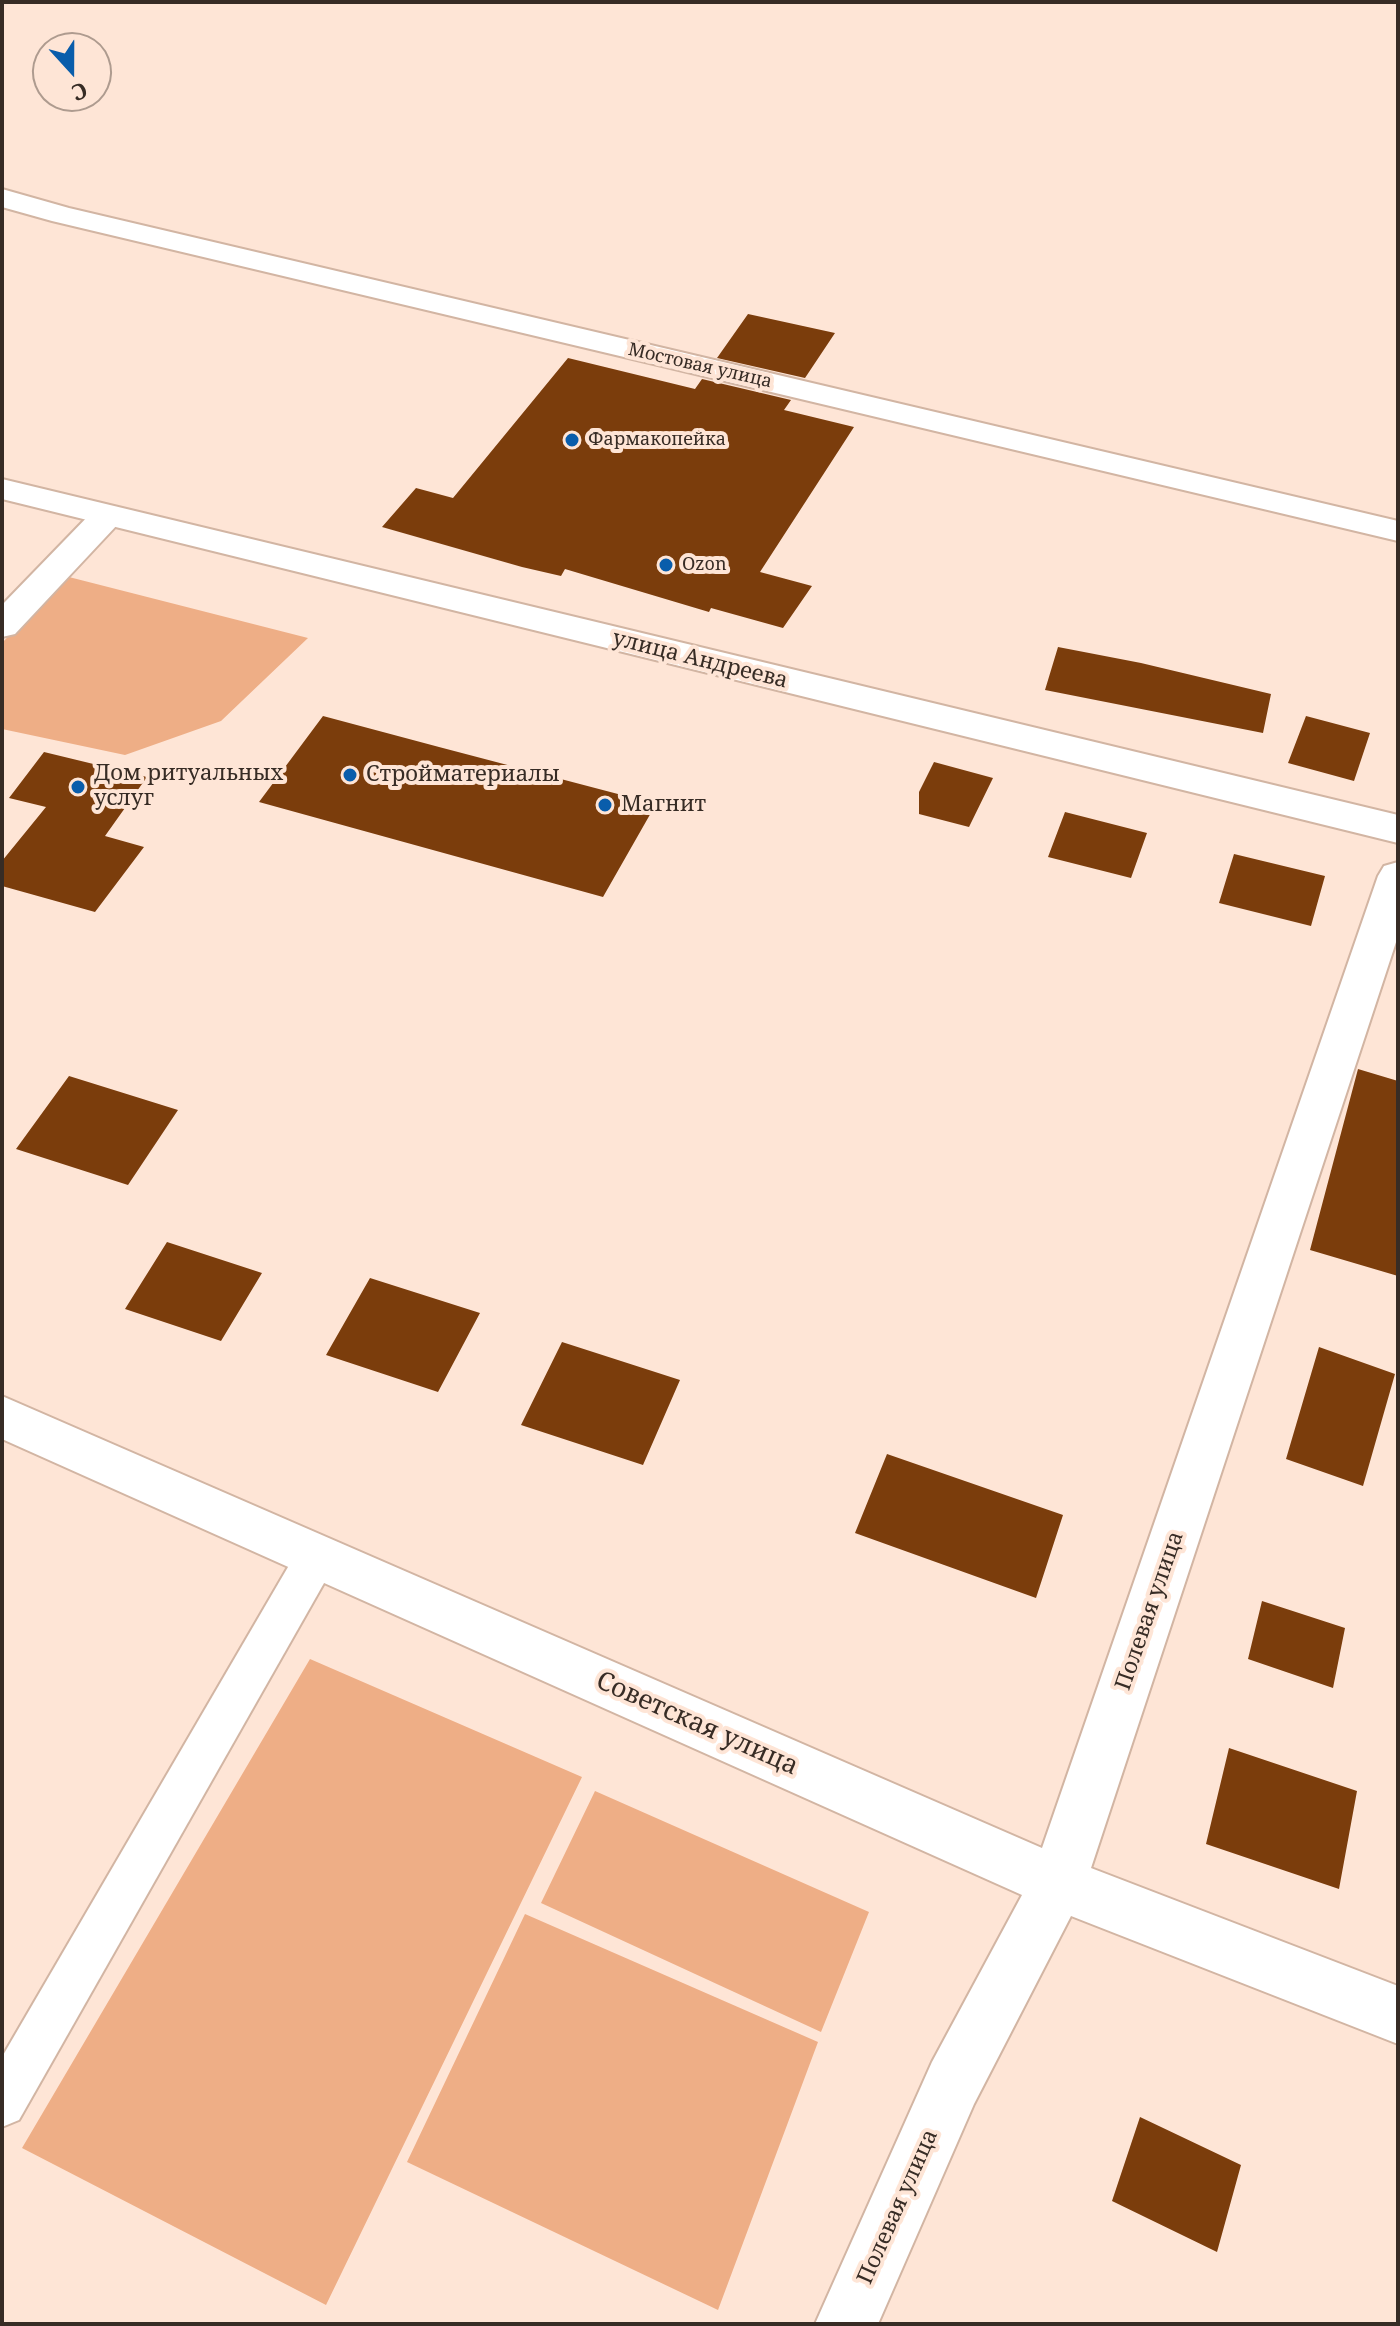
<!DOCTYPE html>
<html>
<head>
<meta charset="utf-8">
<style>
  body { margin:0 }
  #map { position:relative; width:1400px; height:2326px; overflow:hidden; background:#fee5d6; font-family:"Noto Serif",serif }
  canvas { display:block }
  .frame { position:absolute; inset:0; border:4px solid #372c25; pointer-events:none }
  .north { position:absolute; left:32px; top:32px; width:80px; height:80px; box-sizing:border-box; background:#fee5d6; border:2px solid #ae9b8f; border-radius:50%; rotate:159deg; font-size:22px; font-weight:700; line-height:32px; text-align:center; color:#372c25 }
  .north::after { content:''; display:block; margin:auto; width:28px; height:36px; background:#095dab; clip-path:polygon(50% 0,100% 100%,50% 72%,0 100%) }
</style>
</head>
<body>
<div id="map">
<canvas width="1400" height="2326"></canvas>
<div class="frame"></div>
<div class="north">С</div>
</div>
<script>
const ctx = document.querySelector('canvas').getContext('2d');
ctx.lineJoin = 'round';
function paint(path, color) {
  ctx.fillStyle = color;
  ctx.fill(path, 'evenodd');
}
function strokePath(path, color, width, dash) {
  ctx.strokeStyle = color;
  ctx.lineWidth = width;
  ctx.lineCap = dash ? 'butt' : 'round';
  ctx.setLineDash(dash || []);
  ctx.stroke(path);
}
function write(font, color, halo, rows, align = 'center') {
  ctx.font = font + ' "Noto Serif",serif';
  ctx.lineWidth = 8;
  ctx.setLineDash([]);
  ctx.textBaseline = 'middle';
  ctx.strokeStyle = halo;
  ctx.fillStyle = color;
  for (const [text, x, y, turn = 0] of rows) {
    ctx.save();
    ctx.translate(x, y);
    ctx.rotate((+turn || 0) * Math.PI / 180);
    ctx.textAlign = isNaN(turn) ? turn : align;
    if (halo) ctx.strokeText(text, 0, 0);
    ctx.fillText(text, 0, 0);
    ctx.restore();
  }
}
const green = new Path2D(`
  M65 576 308 638 221 721 125 755 2 729V643Z
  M310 1659 582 1777 326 2305 22 2148Z
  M595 1791 869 1912 821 2032 541 1903Z
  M525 1914 818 2042 718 2310 407 2162Z`);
const building = new Path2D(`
  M748 314 835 333 805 378 717 358Z
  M568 358 695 389 702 379 791 400 784 410 854 427 760 572 812 586 783 628 711 608 709 612 565 569 561 576 522 567 382 527 416 488 453 498Z
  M1058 647 1141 663 1271 694 1263 733 1045 690Z
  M323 716 439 747 656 804 603 897 259 802Z
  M1306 716 1370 733 1354 781 1288 763Z
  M44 752 147 777 105 836 144 847 95 912 2 886V861L46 807 9 798Z
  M934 762 993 778 969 827 919 814V792Z
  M1065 812 1147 833 1131 878 1048 857Z
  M1234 854 1325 876 1311 926 1219 903Z
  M1358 1069 1398 1081V1276L1310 1250Z
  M69 1076 178 1110 128 1185 16 1149Z
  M167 1242 262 1273 221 1341 125 1309Z
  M370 1278 480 1313 438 1392 326 1355Z
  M562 1342 680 1380 643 1465 521 1425Z
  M1319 1347 1395 1374 1363 1486 1286 1459Z
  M887 1454 1063 1515 1036 1598 855 1533Z
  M1262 1601 1345 1628 1333 1688 1248 1659Z
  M1229 1748 1357 1791 1339 1889 1206 1844Z
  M1140 2117 1241 2165 1217 2252 1112 2201Z`);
const lane = new Path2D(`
  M317 1537 332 1543 338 1556 332 1569 19 2120 2 2127V2057L302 1543Z`);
const street = new Path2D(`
  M2 189 69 208 1398 521V541L52 221 2 207Z
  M106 507 118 510 123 517 118 524 15 634 2 637V605L94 510Z
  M1398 862V936L1091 1868 1398 1986V2044L1071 1916 974 2104 878 2324H815L932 2062 1022 1895 2 1439V1396L1042 1848 1378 876 1384 866Z`);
const secondary = new Path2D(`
  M2 479 1398 815V843L2 499Z`);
const markers = [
  [572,440,8,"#095dab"],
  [666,565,8,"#095dab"],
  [350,775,8,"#095dab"],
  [78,787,8,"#095dab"],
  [605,805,8,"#095dab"]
];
const farStreetnames = [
  ["Мостовая улица",700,366,13]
];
const farPoinames = [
  ["Фармакопейка",588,440],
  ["Ozon",682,565]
];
const streetNames = [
  ["улица Андреева",700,660,14],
  ["Полевая улица",1150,1611,-71],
  ["Полевая улица",898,2207,-66]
];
const poiNames = [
  ["Дом ритуальных",94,774],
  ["услуг",94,799],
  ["Стройматериалы",366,775],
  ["Магнит",621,805]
];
const nearStreetnames = [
  ["Советская улица",697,1724,24]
];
paint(green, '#eeae86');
paint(building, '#7b3d0c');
strokePath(lane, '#d2b5a3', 4);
strokePath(street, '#d2b5a3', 4);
strokePath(secondary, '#d2b5a3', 4);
paint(lane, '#fff');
paint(street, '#fff');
paint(secondary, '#fff');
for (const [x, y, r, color] of markers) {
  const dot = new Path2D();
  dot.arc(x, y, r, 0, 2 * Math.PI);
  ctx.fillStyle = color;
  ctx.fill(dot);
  strokePath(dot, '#fee5d6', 3);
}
write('18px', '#372c25', '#fee5d6', farStreetnames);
write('18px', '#372c25', '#fee5d6', farPoinames, 'left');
write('22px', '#372c25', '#fee5d6', streetNames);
write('22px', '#372c25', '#fee5d6', poiNames, 'left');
write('26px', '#372c25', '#fee5d6', nearStreetnames);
</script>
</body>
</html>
